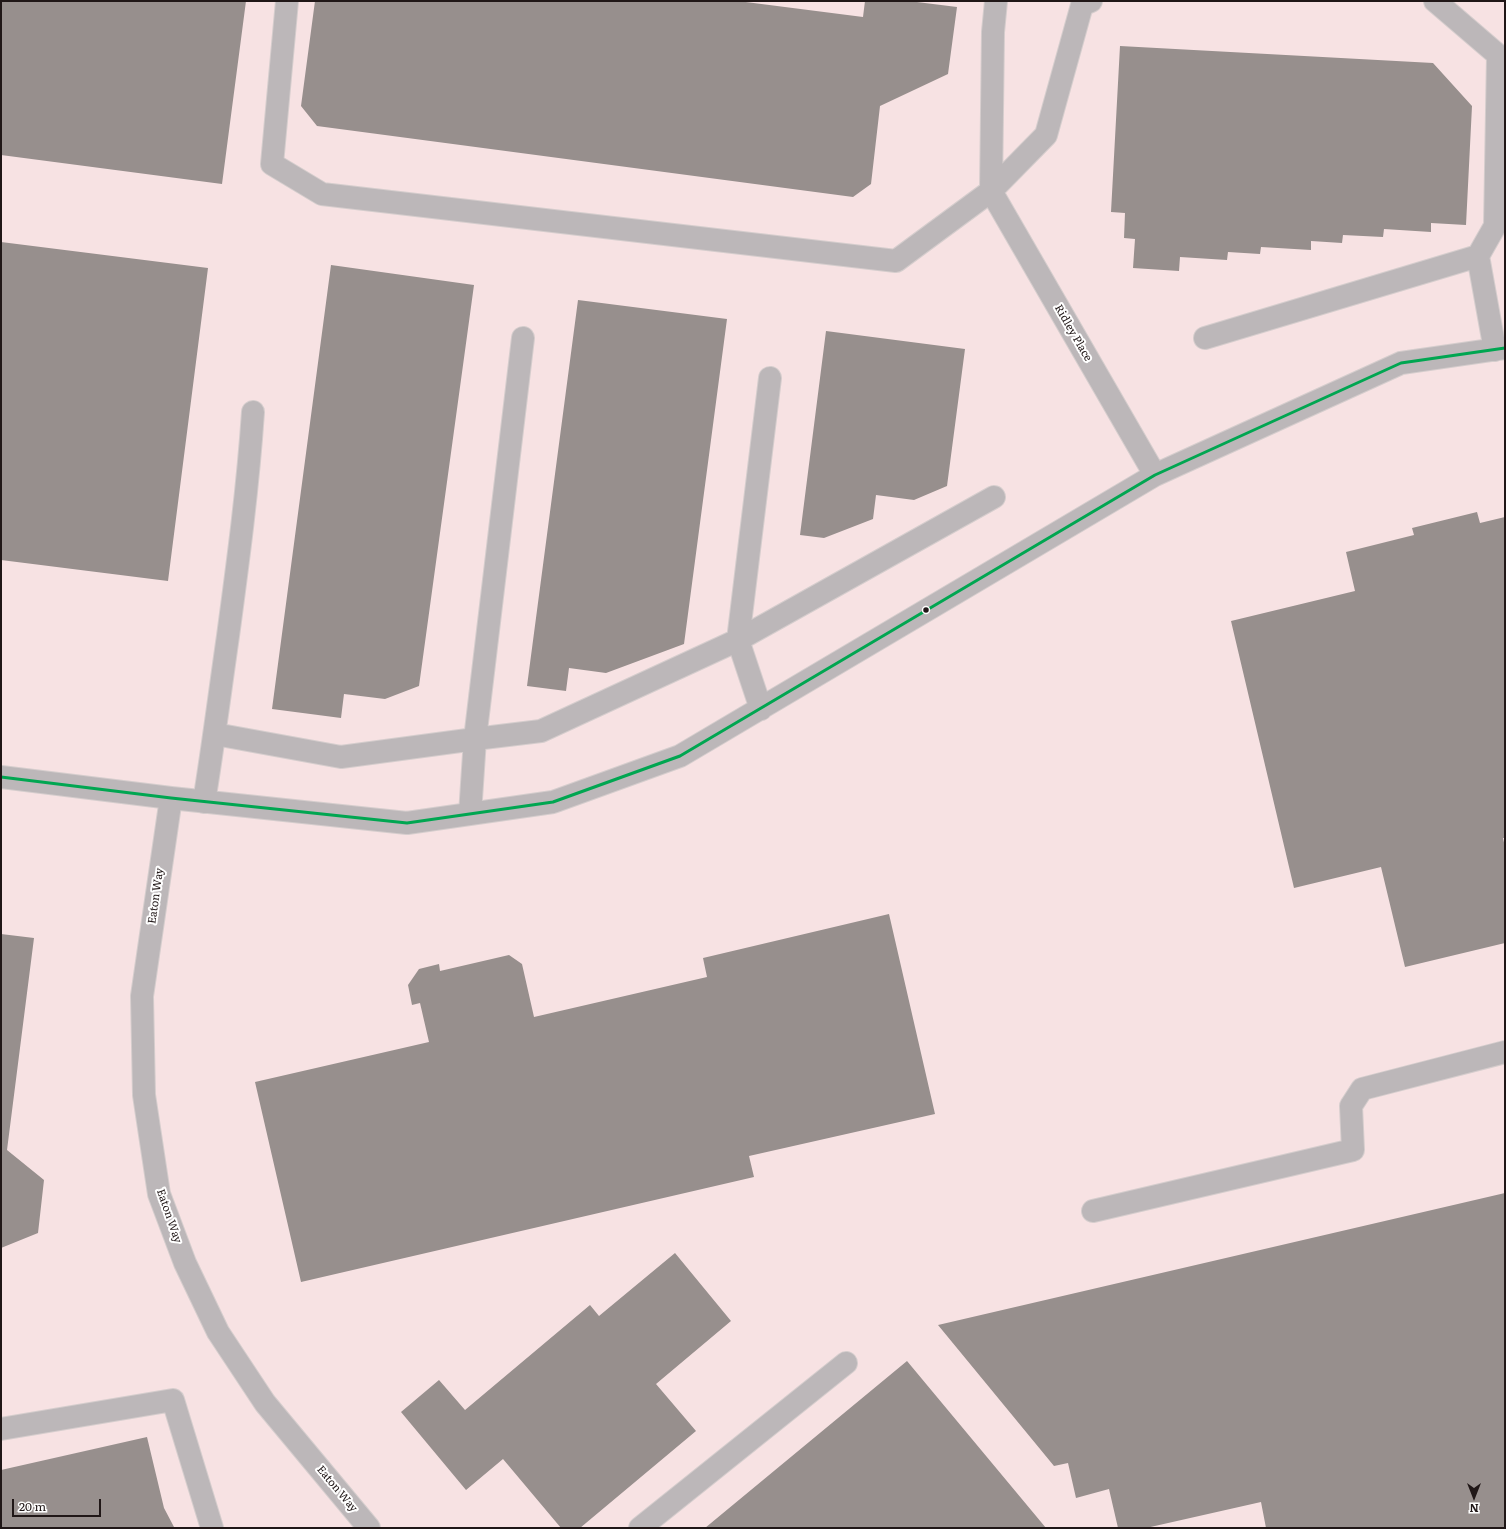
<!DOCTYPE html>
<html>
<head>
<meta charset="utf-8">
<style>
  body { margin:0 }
  #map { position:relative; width:1506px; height:1529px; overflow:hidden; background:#f8efef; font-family:Literata,serif }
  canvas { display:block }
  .frame { position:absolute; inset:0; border:2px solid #201717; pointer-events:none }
  .north { position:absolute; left:1454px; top:1477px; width:40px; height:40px; -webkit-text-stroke:3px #fff; paint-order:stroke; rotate:180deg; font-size:11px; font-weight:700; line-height:16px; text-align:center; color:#201717 }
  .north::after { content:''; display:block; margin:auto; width:14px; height:18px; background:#201717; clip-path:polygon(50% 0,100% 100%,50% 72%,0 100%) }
  .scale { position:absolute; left:12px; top:1499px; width:89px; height:18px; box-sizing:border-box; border:2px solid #201717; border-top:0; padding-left:5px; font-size:12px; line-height:14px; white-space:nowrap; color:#201717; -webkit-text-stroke:3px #fff; paint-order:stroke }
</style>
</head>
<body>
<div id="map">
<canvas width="1506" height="1529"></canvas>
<div class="frame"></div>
<div class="north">N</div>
<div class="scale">20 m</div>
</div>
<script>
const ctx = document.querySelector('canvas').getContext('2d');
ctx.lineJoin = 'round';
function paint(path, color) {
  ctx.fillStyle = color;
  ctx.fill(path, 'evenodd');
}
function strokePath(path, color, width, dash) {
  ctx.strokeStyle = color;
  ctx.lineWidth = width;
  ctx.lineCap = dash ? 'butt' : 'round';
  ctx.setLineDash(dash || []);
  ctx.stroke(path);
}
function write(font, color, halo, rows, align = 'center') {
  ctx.font = font + ' Literata,serif';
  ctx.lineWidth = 4;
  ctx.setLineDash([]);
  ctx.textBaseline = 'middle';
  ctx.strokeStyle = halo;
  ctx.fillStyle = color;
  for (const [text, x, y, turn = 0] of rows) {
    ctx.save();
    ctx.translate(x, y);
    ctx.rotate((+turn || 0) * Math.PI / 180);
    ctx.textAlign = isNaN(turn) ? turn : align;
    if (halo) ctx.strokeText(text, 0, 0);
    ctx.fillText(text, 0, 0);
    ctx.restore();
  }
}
const built = new Path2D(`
  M1 1H1505V1528H1Z`);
const building = new Path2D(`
  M1 1H246L222 184 1 155Z
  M315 1H738L863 17 865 1H909L957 7 948 74 880 106 871 184 853 197 317 126 301 106Z
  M1120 46 1433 63 1472 106 1466 225 1431 223V232L1384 229 1383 237 1343 235 1342 243 1311 241V250L1261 247 1260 254 1228 252 1227 260 1180 257 1179 271 1133 268 1135 239 1124 238 1125 213 1111 212Z
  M1 242 208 268 168 581 1 560Z
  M331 265 474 285 419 686 385 699 344 694 341 718 272 709Z
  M578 300 727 319 684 644 606 673 569 668 566 691 527 686Z
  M826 331 965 349 947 486 914 500 876 495 873 519 824 538 800 535Z
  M1477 512 1480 523 1505 517V838H1503L1505 847V943L1405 967 1381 867 1294 888 1231 621 1355 591 1346 552 1414 535 1412 528Z
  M889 914 935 1114 749 1156 754 1177 301 1282 255 1082 429 1042 420 1003 412 1005 408 985 419 969 439 964 440 971 509 955 522 964 534 1017 707 977 703 958Z
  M1 934 34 938 7 1150 44 1180 38 1233 1 1248Z
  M1505 1193V1528H1266L1261 1502 1146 1528H1118L1109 1489 1076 1498 1068 1463 1054 1466 938 1325Z
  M675 1253 731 1321 656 1384 696 1431 580 1528H561L503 1459 466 1490 401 1412 439 1380 465 1410 590 1305 599 1316Z
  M907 1361 1046 1528H705Z
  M147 1437 164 1508 174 1527 1 1528V1470Z`);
const minor = new Path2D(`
  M287 1 272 164 322 194 896 261 991 191 1046 135 1082 5 1091 1
  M991 191 1155 475
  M991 191 993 32 996 1
  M1478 256 1495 350
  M523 338 475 739 541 731 738 640 761 709
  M1205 338 1478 256 1495 226 1498 55 1435 1
  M738 640 994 497
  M738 640 770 378
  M215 734 341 757 475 739 470 814
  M1 777 171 798 407 823 553 802 680 756 1155 475 1401 363 1505 348
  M171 798 142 996 144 1095 159 1194 185 1263 218 1332 265 1403 369 1528
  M204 802C213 747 220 691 228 636 238 562 248 487 253 412
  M1093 1211 1353 1150 1351 1106 1362 1089 1505 1052
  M1 1429 173 1400 212 1528
  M640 1528 846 1363`);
const bus1 = new Path2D(`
  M1 777 171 798 407 823 553 802 680 756 1155 475 1401 363 1505 348`);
const markers = [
  [926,610,3.5,"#201717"]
];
const streetNames = [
  ["Ridley Place",1073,333,60],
  ["Eaton Way",156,896,-82],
  ["Eaton Way",169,1216,71],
  ["Eaton Way",337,1489,50]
];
paint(built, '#f7e2e3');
paint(building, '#978f8d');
strokePath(minor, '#d5cdcd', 24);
strokePath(minor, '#bcb7b9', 22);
strokePath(bus1, '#00a651', 3);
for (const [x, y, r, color] of markers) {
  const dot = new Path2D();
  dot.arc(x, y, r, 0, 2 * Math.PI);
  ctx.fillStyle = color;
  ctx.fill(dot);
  strokePath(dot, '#fff', 1.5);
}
write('11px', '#201717', '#fff', streetNames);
</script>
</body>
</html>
